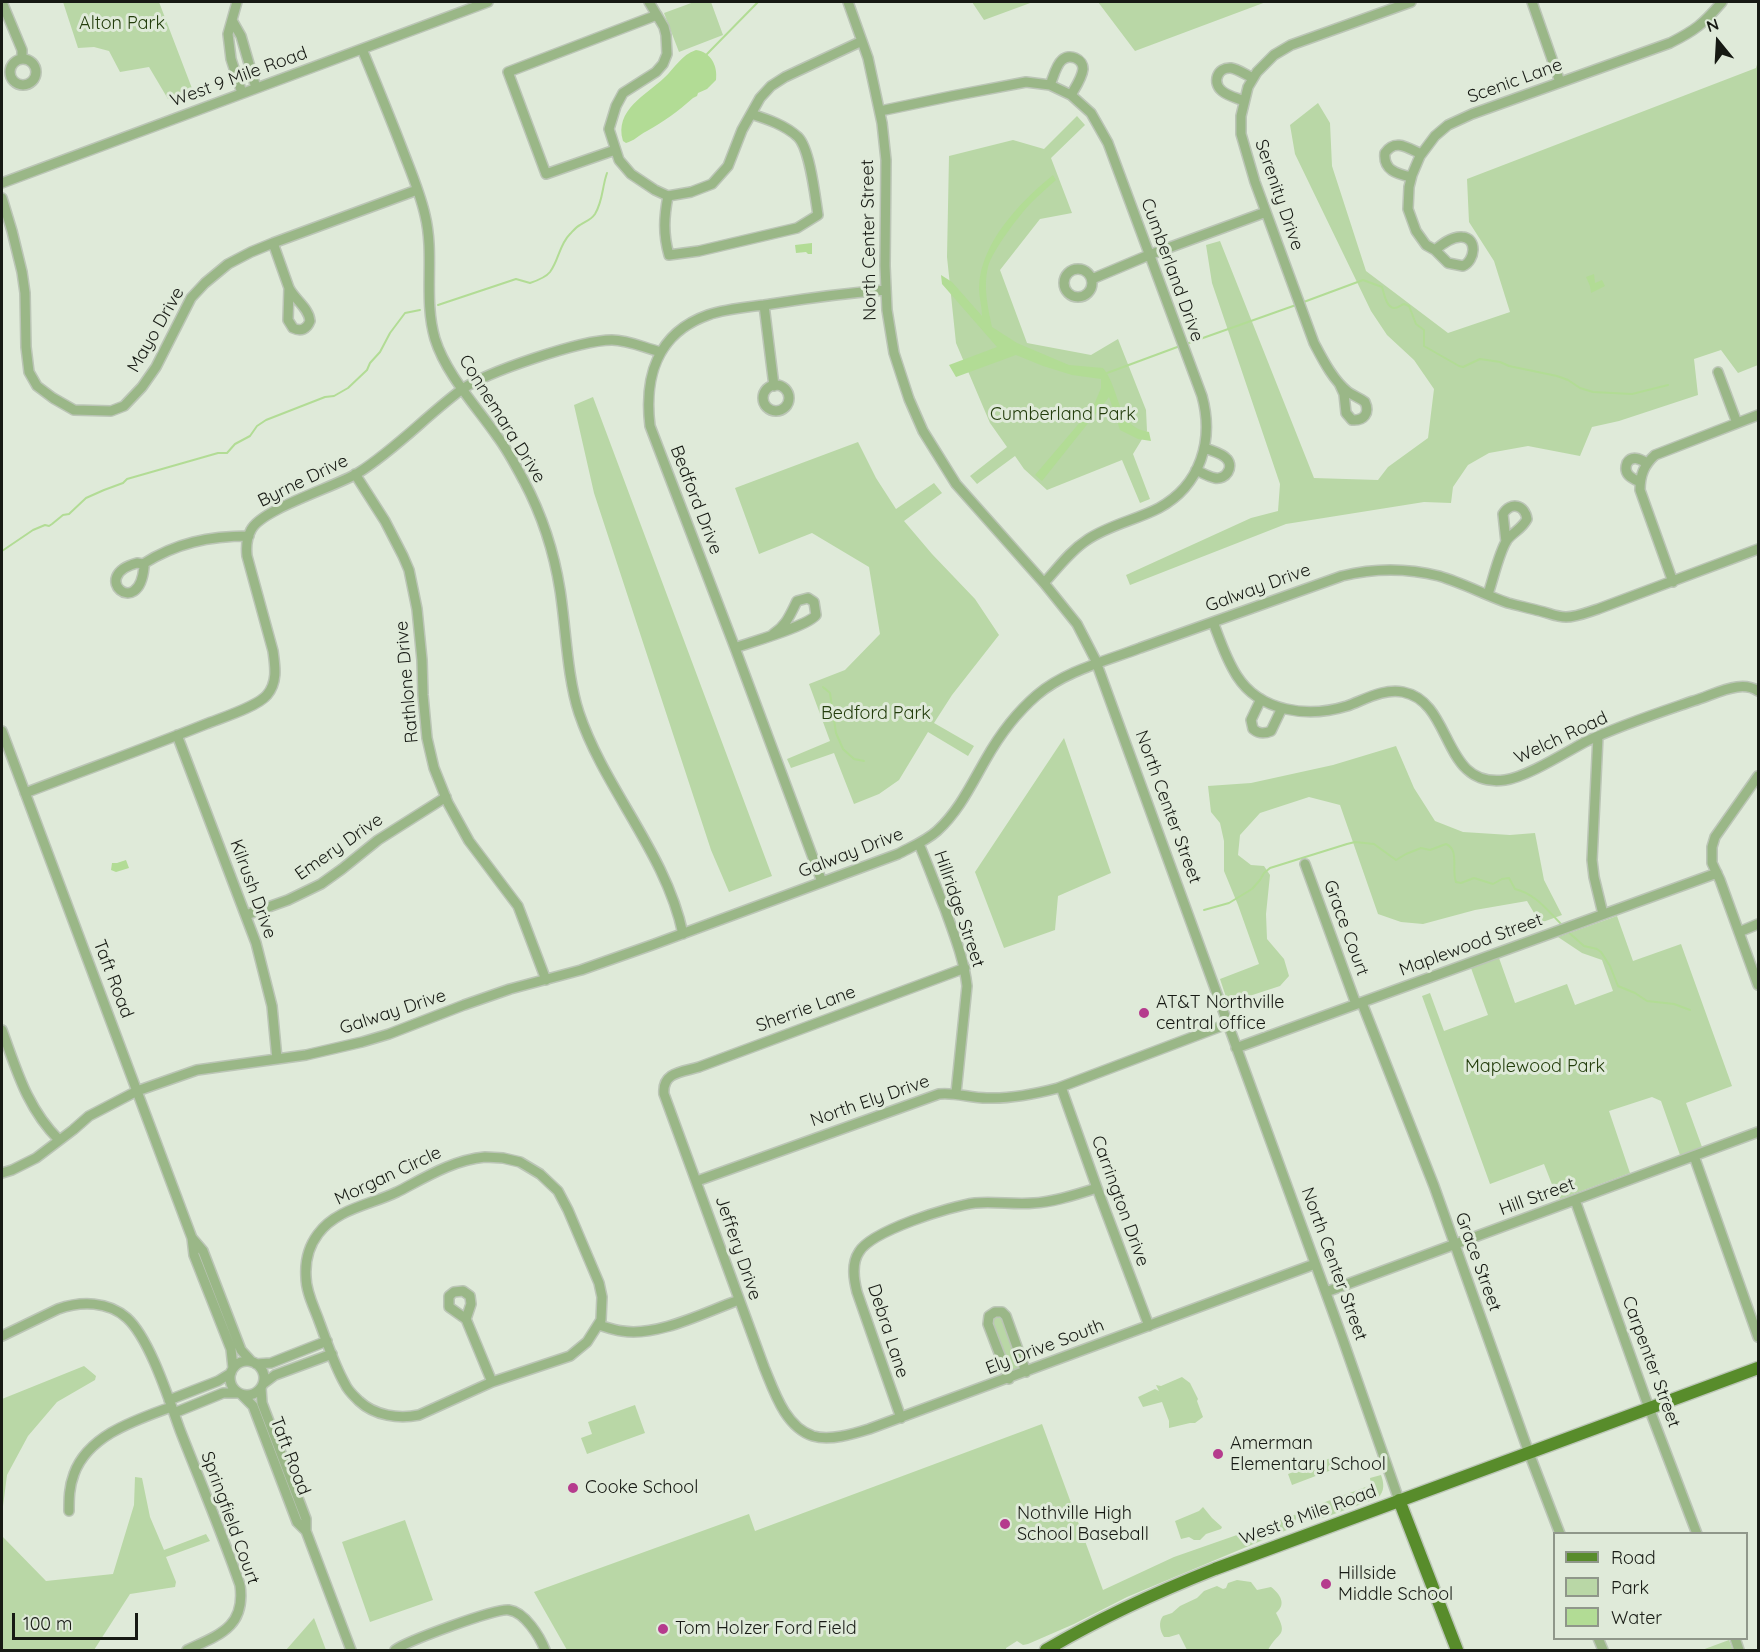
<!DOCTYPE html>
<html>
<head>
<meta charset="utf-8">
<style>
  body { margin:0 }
  #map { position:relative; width:1760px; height:1652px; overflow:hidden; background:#dfead9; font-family:Quicksand,sans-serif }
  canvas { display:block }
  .frame { position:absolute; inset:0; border:3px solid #171a14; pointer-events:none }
  .legend { position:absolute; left:1553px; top:1532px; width:195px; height:108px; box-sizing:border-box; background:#dfead9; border:2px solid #8f978a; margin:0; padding:8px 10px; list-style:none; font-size:18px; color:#171a14 }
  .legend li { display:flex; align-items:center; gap:12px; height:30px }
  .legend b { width:30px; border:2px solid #8f978a }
  .north { position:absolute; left:1688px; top:12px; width:60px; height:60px; -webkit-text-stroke:4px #dfead9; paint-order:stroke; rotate:342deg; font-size:16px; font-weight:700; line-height:24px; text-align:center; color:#171a14 }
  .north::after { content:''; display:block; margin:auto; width:21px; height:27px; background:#171a14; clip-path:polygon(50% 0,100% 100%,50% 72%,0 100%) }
  .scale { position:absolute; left:12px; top:1613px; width:126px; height:27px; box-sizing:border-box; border:3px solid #171a14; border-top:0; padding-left:8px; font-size:18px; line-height:21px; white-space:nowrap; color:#171a14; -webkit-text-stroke:4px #dfead9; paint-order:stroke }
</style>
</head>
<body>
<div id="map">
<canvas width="1760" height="1652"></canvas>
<div class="frame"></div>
<ul class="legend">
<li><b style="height:8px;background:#588c2b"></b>Road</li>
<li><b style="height:16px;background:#b9d7a6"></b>Park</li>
<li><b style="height:16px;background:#b2dc95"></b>Water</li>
</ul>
<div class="north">N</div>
<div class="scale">100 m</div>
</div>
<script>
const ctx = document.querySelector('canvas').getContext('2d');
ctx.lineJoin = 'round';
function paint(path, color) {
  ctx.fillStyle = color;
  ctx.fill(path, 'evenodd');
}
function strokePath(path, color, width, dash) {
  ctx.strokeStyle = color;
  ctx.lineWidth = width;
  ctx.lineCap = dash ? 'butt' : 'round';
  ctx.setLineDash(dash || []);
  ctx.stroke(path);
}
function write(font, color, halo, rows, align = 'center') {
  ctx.font = font + ' Quicksand,sans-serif';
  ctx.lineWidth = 6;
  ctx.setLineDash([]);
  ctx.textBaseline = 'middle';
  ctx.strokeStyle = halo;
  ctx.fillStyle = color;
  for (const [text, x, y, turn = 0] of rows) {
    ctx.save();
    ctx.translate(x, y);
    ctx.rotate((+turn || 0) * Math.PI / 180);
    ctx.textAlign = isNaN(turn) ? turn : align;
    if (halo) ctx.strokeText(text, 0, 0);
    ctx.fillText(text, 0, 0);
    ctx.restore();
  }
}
const green = new Path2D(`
  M63 2H159L193 91 168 99 149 67 120 72 109 51 94 47 78 48Z
  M694 2H711L723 35 679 52 664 13Z
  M972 2H1033L984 20Z
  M1098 2H1266L1135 51Z
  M1758 61V365L1738 373 1721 350 1694 359 1698 395 1619 421 1592 427 1580 456 1528 446 1489 453 1468 465 1453 487 1451 503 1424 502 1286 524 1130 585 1126 575 1251 518 1278 511 1280 484 1212 283 1206 245 1220 241 1314 478 1378 480 1388 467 1428 438 1434 389 1414 360 1387 335 1371 311 1295 154 1290 125 1318 103 1330 123 1332 166 1366 271 1448 333 1510 312 1494 261 1469 222 1467 179 1756 68Z
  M1077 116 1085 125 1051 158 1072 213 1040 219 1000 270 1027 343 1091 355 1118 339 1146 410 1147 431 1133 454 1150 499 1140 503 1122 460 1047 490 1024 469 1015 456 977 484 970 476 1007 447 990 423 956 343 947 257 949 156 1013 140 1044 149Z
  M593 397 772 876 729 892 711 850 594 493 574 405Z
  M858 442 876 478 896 509 934 483 942 493 904 521 932 554 975 599 999 635 952 695 934 723 974 746 968 756 928 732 899 780 879 794 854 804 834 753 791 768 787 759 830 741 809 684 845 670 880 634 869 567 812 533 759 554 735 488Z
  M1064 738 1111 873 1058 896 1055 930 1004 948 975 872Z
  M1396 746 1414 788 1435 821 1463 832 1510 835 1535 833 1544 880 1562 915 1540 923 1527 901 1475 910 1423 924 1401 922 1378 914 1340 805 1309 797 1260 813 1240 835 1238 855 1251 865 1264 866 1270 875 1266 914 1267 939 1284 959 1289 976 1280 986 1228 1003 1220 979 1259 964 1238 905 1224 871V841L1220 823 1211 812 1208 786 1251 783 1333 765Z
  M1617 916 1633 961 1681 944 1732 1086 1686 1103 1702 1147 1680 1155 1661 1101 1652 1097 1609 1111 1630 1173 1560 1199 1553 1187 1544 1164 1490 1184 1422 996 1430 993 1444 1031 1488 1015 1471 968 1499 958 1515 1003 1567 984 1575 1005 1613 991 1602 960 1582 953 1558 937Z
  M999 1315 1003 1319 1019 1363V1367L1016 1370 1009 1369 992 1323 994 1316Z
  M84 1366 96 1376 95 1380 57 1402 28 1436 7 1475 2 1514V1399Z
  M1182 1377 1190 1383 1198 1399 1197 1401 1203 1417 1195 1423H1190L1169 1428V1421L1162 1402 1143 1407 1138 1397 1155 1389 1159 1391 1156 1385 1161 1386Z
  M635 1405 645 1433 587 1454 581 1438 592 1434 588 1422Z
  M1042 1424 1103 1590 1174 1557 1297 1514 1294 1527 1127 1597 1074 1624 1028 1644 1023 1645 1017 1641 1006 1648V1650H567L534 1592 749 1514 755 1531Z
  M1339 1455 1342 1466 1292 1485 1288 1474Z
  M1381 1475C1384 1483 1385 1491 1378 1498L1323 1518 1317 1516 1310 1510 1309 1508 1371 1485 1370 1478Z
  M135 1477 142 1478 150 1517 164 1550 206 1534 210 1541 166 1557 176 1582 175 1587 130 1594 94 1650H2V1536L46 1581 113 1574 134 1505Z
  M1203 1507 1212 1518 1222 1527 1221 1529 1206 1534 1200 1540H1194L1189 1537 1181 1539 1175 1521 1199 1511Z
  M405 1520 433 1600 370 1622 342 1542Z
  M1237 1580 1251 1582 1257 1590 1271 1587C1280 1594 1287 1604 1276 1613 1289 1637 1278 1631 1268 1650H1187L1179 1634 1169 1637H1164C1160 1631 1158 1622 1163 1616L1172 1613 1180 1606 1197 1598 1204 1591 1217 1586 1223 1589 1226 1588 1228 1583Z
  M314 1618 326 1650H286Z
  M1729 1640 1733 1650H1702Z`);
const water = new Path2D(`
  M696 50C711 52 718 66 716 80L707 89 698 93 697 96 693 98C677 112 665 121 647 131 639 135 634 141 626 143L623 141C614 110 646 95 664 78 675 68 681 55 696 50Z
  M1053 175 1056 180C1048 187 1040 194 1032 202 1020 214 992 251 988 267 983 287 988 308 992 327L1017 343 1069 365 1103 368C1117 384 1117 416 1135 427 1139 430 1145 431 1149 432L1151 441 1138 439 1120 430 1109 397 1042 481 1035 475 1093 407 1101 388V379L1072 375 1043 366 1016 355 956 377 949 365 997 347 942 284 941 275 952 282 982 316C982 307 979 297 979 288 980 243 1020 202 1053 175Z
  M812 243V254H808L806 252 796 253 795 245Z
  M1594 274 1595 283 1602 280 1605 286 1591 293 1590 286 1586 277Z
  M126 860 129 868 116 872 111 870 112 863H117Z`);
const stream = new Path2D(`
  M707 54 758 2
  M1301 303 1363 280 1382 287C1384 293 1386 307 1394 308 1398 308 1401 305 1404 304L1409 306 1416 324 1424 330V346L1459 366 1463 367 1480 359 1500 362 1509 366 1557 376 1568 380 1580 388 1593 392 1632 394 1668 385
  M438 305 516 279 530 283C536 281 546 277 550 272 559 260 559 245 570 234 573 231 576 227 580 225 586 221 591 220 595 214 603 201 602 187 607 173
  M1186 344 1296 305
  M1107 373 1180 346
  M2 551 33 530 45 525 49 526 52 524 63 515 69 514 86 498 104 490 123 483 127 479 218 453H227L235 444 250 436 257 426 266 420 325 397 334 396 348 388 367 370 370 363 380 352 390 333 405 313 420 310
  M823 687 830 693 836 733 843 749 854 759 864 761
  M1204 910 1229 903 1252 889 1260 880 1264 873 1270 868 1347 844 1355 842 1374 844 1396 860 1406 854 1421 848 1430 850 1446 844C1460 850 1451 870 1456 882L1461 883 1474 878 1493 884 1502 879 1509 878 1515 889C1536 894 1548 911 1563 926
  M1567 931 1584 946 1597 949 1601 952 1610 966 1618 986 1635 993 1647 1001 1674 1004 1690 1010`);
const minor = new Path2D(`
  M2 2 22 50V59
  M237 2 228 34 231 59 242 93
  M649 2 664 27 666 35 667 54 663 64 656 72 623 93 616 106 609 129 619 160 631 174 655 190 668 196 691 192 712 184 728 166 742 130 760 98 771 86 785 77 862 41
  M848 2 868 58 882 123 886 160 885 266 887 310 894 353 909 399 923 431 956 484 1044 583 1077 624 1095 659 1342 1337 1399 1500
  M1532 2 1560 82
  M233 22 241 36 256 88
  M362 49C376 83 390 117 403 151 411 172 420 193 425 215 435 256 423 298 435 339 446 374 476 406 497 436 507 449 516 466 524 481 542 515 554 552 560 590 566 628 567 677 579 713 605 790 666 853 683 934
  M10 72a13 13 0 1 1 26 0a13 13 0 1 1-26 0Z
  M1050 85C1053 78 1056 65 1062 60 1070 53 1083 59 1083 69 1082 78 1075 88 1071 95
  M1244 101C1237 98 1228 96 1222 91 1212 83 1217 67 1231 68 1238 69 1246 75 1253 78
  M880 111 952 96 1026 82 1050 85 1071 95 1091 113 1108 143 1202 396C1214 440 1201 485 1159 508 1136 520 1109 525 1087 540 1070 551 1058 568 1044 583
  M615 150 546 174 508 72 657 15
  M1411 177C1397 174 1383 170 1385 153 1395 138 1408 148 1421 154
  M2 183 488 2
  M668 196C664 217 663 234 669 255L699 251 797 228 818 215C815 196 810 149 798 137 785 125 767 119 751 114
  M2 198 12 231 22 272 25 293 26 347 29 372 37 386 53 398 74 410 111 411 124 406 142 387 156 367 191 298 205 283 228 264 251 252 273 243 417 190
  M273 243 289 288 288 320 293 328C301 332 307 329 310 321 309 308 295 300 289 288
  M1435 250C1442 244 1452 236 1462 237 1478 238 1475 261 1463 266L1448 263 1435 250 1426 245 1416 231 1408 209 1409 187 1412 175 1420 156 1435 136 1448 125 1472 114 1670 43C1696 30 1703 24 1722 2
  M1064 283a14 14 0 1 1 28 0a14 14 0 1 1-28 0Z
  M1092 279 1149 255 1266 212
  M764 305 774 386
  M1718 372 1737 423
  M1339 383 1344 394 1346 413 1352 420C1364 421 1370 413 1365 402 1360 398 1354 396 1348 392 1333 380 1323 360 1314 343L1255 182 1241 134V116L1248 87 1257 72 1274 55 1291 45 1411 2
  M763 398a13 13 0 1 1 26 0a13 13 0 1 1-26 0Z
  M1196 470C1202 473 1209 477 1215 478 1226 480 1234 467 1227 459 1222 453 1212 451 1205 448
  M355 474 385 521 403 556 409 570 417 609 422 660 423 695 427 738 434 768 448 803 469 841 518 906 546 980
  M1640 482C1631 478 1623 474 1627 463 1632 455 1640 459 1647 463
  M137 563 143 564 144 567C139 621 88 576 137 563Z
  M143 564C176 543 209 536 249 536
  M1673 582 1640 490C1640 475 1644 465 1655 455L1758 415
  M1488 594C1493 580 1499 552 1507 540 1513 532 1522 529 1527 519 1525 505 1511 501 1503 514L1506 542
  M1213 622C1220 640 1226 659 1237 676 1260 712 1308 718 1347 706 1364 700 1384 688 1403 692 1454 702 1441 789 1505 780 1527 777 1566 752 1587 741 1621 725 1658 713 1693 701 1707 697 1722 689 1737 687 1744 686 1752 687 1758 691
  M735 648C751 642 808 626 816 615L814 602 808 598 797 601C790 615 786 626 773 634
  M1261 699 1251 720 1253 729C1259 734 1264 734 1271 731L1282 708
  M2 731 192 1238 194 1255 231 1349 233 1368
  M177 735 256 943 272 1006 277 1059
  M1598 736 1592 860 1594 877 1603 914
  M1758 776 1715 837 1712 847V863L1720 880 1758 985
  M25 793C85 770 146 748 206 724 221 718 257 707 267 695 278 682 275 666 273 651L247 556C246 547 246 539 251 530 261 509 335 487 358 473 396 449 426 416 461 390 486 372 581 340 612 340 629 340 644 348 661 352
  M919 844C928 865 936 887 945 909 954 934 964 959 967 986L956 1093
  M1305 864 1356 1004
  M822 882 735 648 650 426C644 377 657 333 708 315 728 308 751 307 771 304 809 298 847 293 885 290
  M246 915 288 900 321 884 342 869 378 840 446 797
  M1739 932 1758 924
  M965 968 699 1067C682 1072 662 1072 664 1094L764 1367C774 1391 785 1427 813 1436 830 1441 853 1434 869 1429L1315 1264
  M1362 1003 1434 1186 1529 1453 1560 1534
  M2 1030C17 1071 27 1108 59 1140
  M1236 1048 1717 873
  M1061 1087 1097 1188 1149 1326
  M1694 1156 1758 1337
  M485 1157 503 1158 520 1162 540 1174 558 1191 568 1210 599 1283 602 1297 601 1320 587 1342 570 1356 492 1382 419 1415C399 1419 375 1416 359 1401 354 1396 348 1391 345 1384 334 1365 327 1342 319 1321 314 1307 306 1292 306 1277 305 1262 309 1246 318 1234 336 1209 370 1205 397 1192 426 1177 453 1160 485 1157Z
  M2 1173 12 1170 36 1158 73 1130 89 1116 137 1091 197 1070 306 1055 362 1042 389 1034 464 1005 510 989 581 970 652 945 898 854C911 847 926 841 937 831 959 811 971 785 986 759 999 736 1016 713 1037 695 1065 671 1106 661 1140 648 1207 624 1275 600 1342 576 1375 568 1406 568 1439 576 1463 583 1485 595 1508 603 1519 606 1529 608 1540 611 1549 613 1556 617 1566 617 1577 617 1588 612 1598 609L1758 549
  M697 1181 939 1094C955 1092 970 1098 987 1098 1011 1099 1035 1094 1058 1088L1227 1024
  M1575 1200 1649 1408 1697 1534
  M192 1238 203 1251 241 1350 252 1362
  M1326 1292 1758 1132
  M466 1319 449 1307V1296L454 1292 463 1291 470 1296 471 1304 466 1319 492 1382
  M599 1325C606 1327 614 1330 622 1331 658 1337 705 1312 739 1300
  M2 1336 58 1309C81 1301 108 1301 127 1318 150 1339 169 1400 180 1430 200 1481 222 1533 240 1585 246 1627 219 1635 187 1650
  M230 1378a17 17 0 1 1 34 0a17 17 0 1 1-34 0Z
  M256 1364 271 1363 327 1341
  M1009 1379 988 1324 989 1316 995 1312H1002L1006 1316 1026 1372
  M263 1384 275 1375 332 1354
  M261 1388 262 1403 306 1519V1531
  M242 1395 253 1406 297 1522 306 1531 351 1650
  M169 1400 218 1381 231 1373
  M174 1413 223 1393H238
  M901 1418 857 1292C854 1280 851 1264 859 1252 871 1231 950 1206 975 1203 995 1201 1015 1205 1034 1203 1055 1202 1077 1194 1097 1188
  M69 1511C69 1499 69 1487 74 1474 88 1435 136 1420 171 1407
  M1598 1638 1603 1650
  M1735 1638 1739 1650
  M395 1650C407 1641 496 1608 509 1610 525 1612 540 1637 545 1650`);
const major = new Path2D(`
  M1399 1500 1457 1650
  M1046 1650C1100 1618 1157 1592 1215 1569L1758 1368`);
const markers = [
  [1144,1013,6,"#b53b8d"],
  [1218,1454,6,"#b53b8d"],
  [573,1488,6,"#b53b8d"],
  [1005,1524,6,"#b53b8d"],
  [1326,1584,6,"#b53b8d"],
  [663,1629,6,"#b53b8d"]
];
const parkNames = [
  ["Alton Park",122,24],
  ["Cumberland Park",1063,415],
  ["Bedford Park",876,714],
  ["Maplewood Park",1535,1067]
];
const streetNames = [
  ["West 9 Mile Road",239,77,-20],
  ["Scenic Lane",1515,81,-20],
  ["Serenity Drive",1279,195,71],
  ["North Center Street",869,240,-91],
  ["Cumberland Drive",1172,270,70],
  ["Mayo Drive",156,330,-60],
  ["Connemara Drive",502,419,58],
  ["Byrne Drive",303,481,-26],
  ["Bedford Drive",696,500,69],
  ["Galway Drive",1258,588,-20],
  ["Rathlone Drive",407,682,-95],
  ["Welch Road",1561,738,-25],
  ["North Center Street",1168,807,70],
  ["Emery Drive",339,847,-35],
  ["Galway Drive",851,853,-21],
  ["Kilrush Drive",253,889,70],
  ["Hillridge Street",959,909,71],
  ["Grace Court",1346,928,70],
  ["Maplewood Street",1471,945,-20],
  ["Taft Road",113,979,69],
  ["Sherrie Lane",806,1009,-20],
  ["Galway Drive",393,1012,-18],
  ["North Ely Drive",870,1101,-19],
  ["Morgan Circle",388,1176,-25],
  ["Hill Street",1537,1197,-20],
  ["Carrington Drive",1120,1201,70],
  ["Jeffery Drive",738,1248,71],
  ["Grace Street",1478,1262,70],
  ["North Center Street",1334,1264,70],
  ["Debra Lane",888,1331,72],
  ["Ely Drive South",1045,1347,-21],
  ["Carpenter Street",1651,1362,70],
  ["Taft Road",290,1456,69],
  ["West 8 Mile Road",1308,1515,-20],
  ["Springfield Court",230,1518,70]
];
const poiNames = [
  ["AT&T Northville",1156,1003],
  ["central office",1156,1024],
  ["Amerman",1230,1444],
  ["Elementary School",1230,1465],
  ["Cooke School",585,1488],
  ["Nothville High",1017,1514],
  ["School Baseball",1017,1535],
  ["Hillside",1338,1574],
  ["Middle School",1338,1595],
  ["Tom Holzer Ford Field",675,1629]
];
paint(green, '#b9d7a6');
paint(water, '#b2dc95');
strokePath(stream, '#b2dc95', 2);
strokePath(minor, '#bbc5b6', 12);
strokePath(major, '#bbc5b6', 15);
strokePath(minor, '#9ab787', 9);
strokePath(major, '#588c2b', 12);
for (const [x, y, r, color] of markers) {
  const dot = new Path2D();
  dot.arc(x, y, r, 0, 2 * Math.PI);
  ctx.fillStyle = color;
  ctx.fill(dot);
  strokePath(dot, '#dfead9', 2);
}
write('18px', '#233d0c', '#dfead9', parkNames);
write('18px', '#171a14', '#dfead9', streetNames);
write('18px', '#171a14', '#dfead9', poiNames, 'left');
</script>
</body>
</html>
